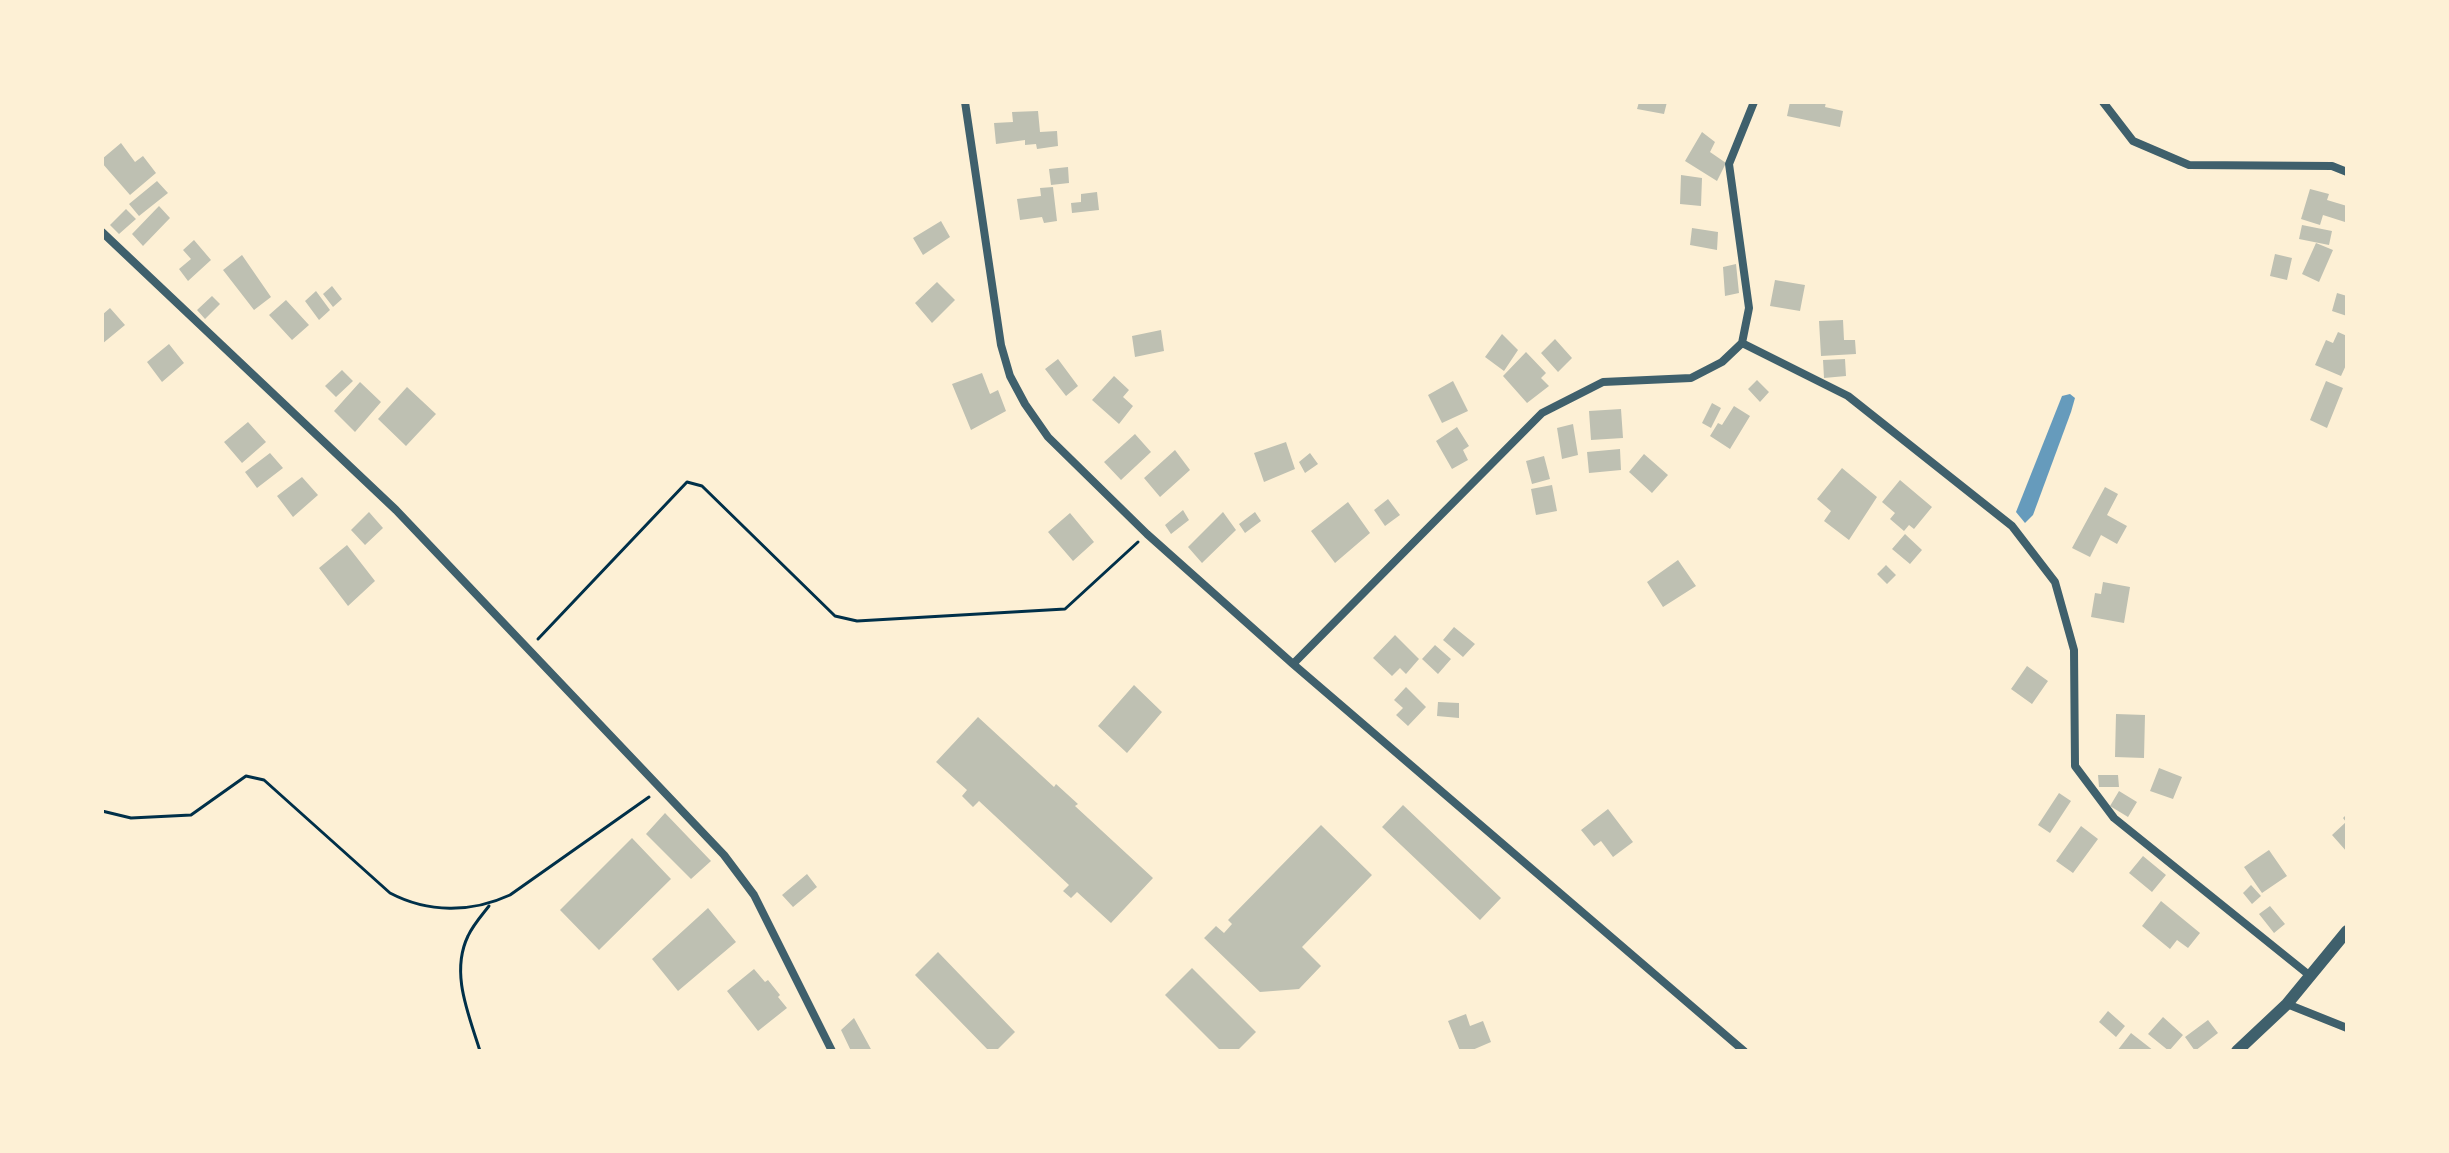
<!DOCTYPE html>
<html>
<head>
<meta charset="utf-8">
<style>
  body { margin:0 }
  #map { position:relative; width:2449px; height:1153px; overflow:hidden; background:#fdf0d5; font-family:"Nunito Sans",sans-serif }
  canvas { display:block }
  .frame { position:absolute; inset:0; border:104px solid #fdf0d5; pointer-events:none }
</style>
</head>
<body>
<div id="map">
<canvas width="2449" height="1153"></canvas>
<div class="frame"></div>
</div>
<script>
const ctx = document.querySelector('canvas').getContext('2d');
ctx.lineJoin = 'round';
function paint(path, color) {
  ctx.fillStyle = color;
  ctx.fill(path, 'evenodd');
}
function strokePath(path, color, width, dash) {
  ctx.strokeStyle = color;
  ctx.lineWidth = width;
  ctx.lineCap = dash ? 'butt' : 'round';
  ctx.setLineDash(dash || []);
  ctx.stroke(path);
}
const water = new Path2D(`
  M2070 394 2075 398 2071 412 2033 515 2025 523 2016 512 2062 396Z`);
const building = new Path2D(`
  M1639 102H1667L1664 114 1637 109Z
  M1790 102H1826L1825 107 1843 111 1840 127 1787 116Z
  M1038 111 1040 132 1057 131 1058 146 1037 149 1036 144 1025 145V140L996 144 994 123 1013 122 1012 112Z
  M1702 132 1715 142 1710 152 1726 163 1717 181 1685 161Z
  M121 143 135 162 143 156 156 173 130 195 102 163V159Z
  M1068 167 1069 183 1051 185 1049 169Z
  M1681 175 1702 178 1701 206 1680 204Z
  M157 181 168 193 139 216 129 204Z
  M1053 187 1057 221 1044 223 1042 217 1020 220 1017 199 1041 196 1040 188Z
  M2310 189 2329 194 2327 200 2347 206 2345 222 2323 215 2320 225 2301 219Z
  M1097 192 1099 210 1072 213 1071 203 1081 202V194Z
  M159 206 170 218 143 246 132 234Z
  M126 209 136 219 119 234 110 225Z
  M941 221 950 237 923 255 913 238Z
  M2302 225 2332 231 2329 245 2299 239Z
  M1692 228 1718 232 1717 250 1690 245Z
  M194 240 211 260 188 281 179 269 191 259 183 250Z
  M2316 243 2333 250 2319 282 2302 274Z
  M2275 254 2292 258 2287 280 2270 276Z
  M242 255 271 297 254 310 223 270Z
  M1736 264 1739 293 1725 296 1723 267Z
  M1775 280 1805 285 1800 311 1770 306Z
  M937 282 955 300 932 323 915 303Z
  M332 286 342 299 333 307 323 294Z
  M316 291 330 310 319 320 305 301Z
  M2337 293 2347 296V316L2332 311Z
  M212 296 220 304 205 319 197 310Z
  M286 300 309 325 292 340 269 315Z
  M110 308 125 325 102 344V315Z
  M1843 320 1844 340H1855L1856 354 1821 356 1819 321Z
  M1161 330 1164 351 1135 357 1132 336Z
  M2338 332 2347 336V363L2341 376 2315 365 2326 340 2333 343Z
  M1502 334 1518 350 1504 371 1485 357Z
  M1555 339 1572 358 1558 372 1541 353Z
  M169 344 184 363 162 382 147 362Z
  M1526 352 1546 373 1541 378 1549 386 1527 403 1503 376Z
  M1058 359 1078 386 1066 396 1045 369Z
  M1845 359 1846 376 1824 378 1823 360Z
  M342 370 353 381 336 397 325 386Z
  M982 373 990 394 998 390 1006 411 971 430 952 384Z
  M1114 376 1129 390 1123 397 1133 406 1119 424 1092 400Z
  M1757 380 1769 392 1760 402 1748 389Z
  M1453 381 1468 411 1442 423 1428 395Z
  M2326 381 2343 388 2327 428 2310 420Z
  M360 382 381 402 355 432 334 411Z
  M407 387 436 414 406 446 378 419Z
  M1712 403 1721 408 1711 428 1702 423Z
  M1734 406 1750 416 1730 449 1710 436 1718 423 1722 425Z
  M1621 409 1623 438 1591 440 1589 411Z
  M248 422 266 442 242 463 224 442Z
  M1573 424 1578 455 1562 459 1557 428Z
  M1457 427 1469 446 1463 450 1468 460 1452 469 1436 441Z
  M1135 434 1151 452 1121 480 1104 462Z
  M1286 442 1295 469 1264 482 1254 453Z
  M1620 449 1621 470 1589 473 1587 452Z
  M1175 450 1190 470 1160 497 1144 478Z
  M270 453 283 468 257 488 245 472Z
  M1310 453 1318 464 1305 473 1299 462Z
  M1644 454 1668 475 1652 493 1629 472Z
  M1544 456 1550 479 1532 484 1526 461Z
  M1842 468 1877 497 1849 540 1824 521 1831 511 1817 499Z
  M302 477 318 495 293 517 277 496Z
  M1900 480 1932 507 1914 529 1909 525 1904 531 1890 519 1895 513 1882 502Z
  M1552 485 1557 511 1536 515 1531 489Z
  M2105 487 2118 494 2107 515 2127 526 2117 544 2101 535 2090 557 2072 548Z
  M1388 499 1400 515 1385 526 1374 510Z
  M1348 502 1370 533 1335 563 1311 531Z
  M1183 510 1189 520 1171 534 1165 525Z
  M369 512 383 528 365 545 351 530Z
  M1223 512 1236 530 1202 563 1188 547Z
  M1255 512 1261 521 1245 533 1239 524Z
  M1070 513 1094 542 1073 561 1048 532Z
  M1905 534 1922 550 1910 564 1892 549Z
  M347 545 375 581 348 606 319 568Z
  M1678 560 1696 586 1663 607 1647 582Z
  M1886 565 1896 575 1887 584 1877 574Z
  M2103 582 2130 587 2124 623 2091 617 2095 593 2101 594Z
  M1454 627 1475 644 1463 657 1443 640Z
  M1395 635 1419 659 1406 674 1400 668 1392 676 1373 658Z
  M1435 645 1451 659 1438 674 1422 659Z
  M2027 666 2048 681 2032 704 2011 689Z
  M1134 685 1162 712 1127 753 1098 726Z
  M1406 687 1426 707 1408 726 1396 715 1403 708 1394 700Z
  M1438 702 1459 703V718L1437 716Z
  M2116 714 2145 715 2144 758 2115 757Z
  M978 717 1054 787 1056 784 1078 804 1075 806 1153 878 1111 923 1077 892 1071 898 1063 891 1069 885 979 801 973 807 962 796 967 790 936 762Z
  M2159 768 2182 777 2173 799 2150 791Z
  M2098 775H2118L2119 787H2099Z
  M2119 791 2137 802 2128 817 2110 806Z
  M2059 793 2071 801 2050 833 2038 825Z
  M1403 805 1501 898 1480 920 1382 827Z
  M1608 809 1633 842 1613 857 1601 841 1594 846 1581 830Z
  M665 813 711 861 691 879 646 834Z
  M2347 814V852L2332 835 2346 822 2343 818Z
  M1321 825 1372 875 1302 947 1321 966 1299 989 1260 992 1204 938 1216 926 1224 933 1232 924 1228 920Z
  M2081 826 2098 839 2073 873 2056 861Z
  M632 838 671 879 599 950 560 910Z
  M2269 850 2287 876 2262 893 2244 867Z
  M2143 856 2166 875 2152 892 2129 873Z
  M807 874 817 887 793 907 782 895Z
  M2251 885 2261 896 2252 904 2243 893Z
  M2161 901 2200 933 2188 948 2177 940 2170 949 2142 926Z
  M2270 906 2285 924 2274 933 2259 914Z
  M708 908 736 942 678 991 652 959Z
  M938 952 1015 1032 996 1051H989L915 975Z
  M1192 968 1256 1032 1237 1051H1221L1165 995Z
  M754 969 765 982 768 980 780 995 778 997 787 1008 758 1031 727 991Z
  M2108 1011 2125 1026 2116 1037 2099 1022Z
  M1466 1014 1470 1026 1483 1021 1491 1042 1470 1051H1460L1448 1021Z
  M2163 1017 2183 1035 2169 1051 2148 1034Z
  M854 1018 872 1051H851L841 1030Z
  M2208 1020 2218 1033 2195 1051 2185 1037Z
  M2131 1033 2154 1051H2117Z`);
const path = new Path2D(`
  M538 639 687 482 702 486 835 616 857 621 1065 609 1138 542
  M102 811 131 818 191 815 246 776 264 780 390 893C428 913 471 913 510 895L649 797
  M480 1051C469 1015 450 973 468 936 473 925 482 915 489 906`);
const minor = new Path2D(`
  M965 102 1001 345 1010 376 1025 404 1048 437 1147 534 1293 664 1744 1051
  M2103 102 2133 141 2189 165 2332 166 2347 172
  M102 232 396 510 724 855 754 895 832 1051
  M1742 343 1848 396 2012 526 2055 582 2074 650 2075 766 2114 818 2309 975
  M1293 664 1542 413 1603 382 1691 378 1722 362 1742 343 1749 308 1729 164 1754 102
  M2287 1004 2347 1028`);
const tertiary = new Path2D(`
  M2237 1051 2287 1004 2347 931`);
paint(water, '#669bbc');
paint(building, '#bec0b2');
strokePath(path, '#003049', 3);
strokePath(minor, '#3f606c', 8);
strokePath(tertiary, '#3f606c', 12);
</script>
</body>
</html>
